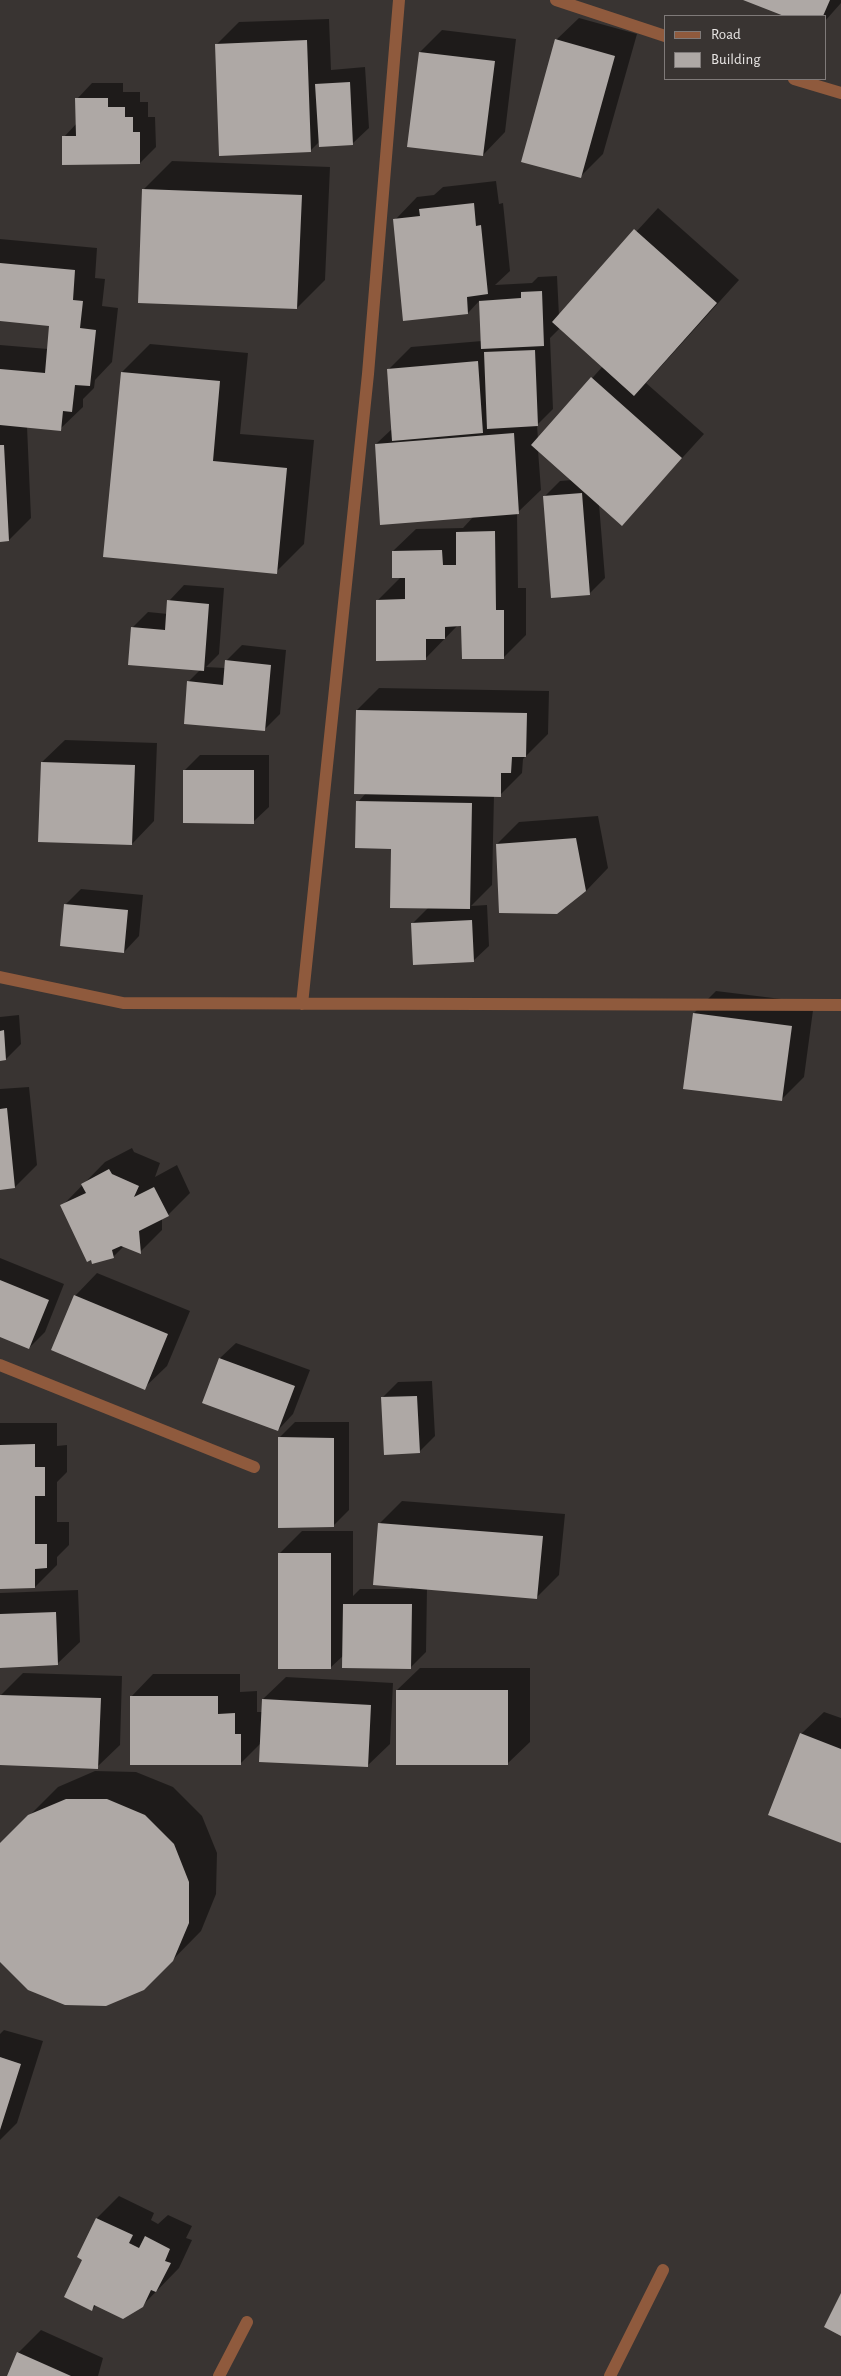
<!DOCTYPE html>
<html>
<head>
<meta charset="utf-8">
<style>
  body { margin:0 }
  #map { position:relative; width:841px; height:2376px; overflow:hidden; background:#393432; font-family:"Alegreya Sans",sans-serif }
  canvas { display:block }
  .legend { position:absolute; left:664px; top:15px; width:162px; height:65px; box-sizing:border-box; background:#393432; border:1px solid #7f7a79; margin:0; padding:6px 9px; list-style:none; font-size:15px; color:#e7e4e3 }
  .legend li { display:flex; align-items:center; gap:10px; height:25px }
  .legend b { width:25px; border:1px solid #7f7a79 }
</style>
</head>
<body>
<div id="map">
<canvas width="841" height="2376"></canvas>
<ul class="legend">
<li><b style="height:6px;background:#8f5a3d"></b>Road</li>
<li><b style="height:14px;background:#aea8a5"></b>Building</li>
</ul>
</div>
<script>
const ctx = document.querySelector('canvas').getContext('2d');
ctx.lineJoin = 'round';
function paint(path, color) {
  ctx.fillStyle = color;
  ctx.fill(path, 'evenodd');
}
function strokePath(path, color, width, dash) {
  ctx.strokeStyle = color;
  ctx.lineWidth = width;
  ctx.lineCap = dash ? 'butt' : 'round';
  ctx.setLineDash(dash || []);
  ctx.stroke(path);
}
const shadow = new Path2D(`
  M747 0H841V3L825 21V16H787Z
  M579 18 637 34 603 154 581 176 556 40Z
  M329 19 331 70 365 67 369 128 353 143 320 141 310 151 216 45 239 22Z
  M442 30 516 39 505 132 483 155 420 52Z
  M92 83H123V92H140V102H148V117H155L156 147 140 163 64 137 77 123V99Z
  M172 161 330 167 325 280 297 308 144 189Z
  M496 181 499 204 503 203 510 271 495 285 532 283 538 277 557 276 559 316 658 208 739 280 646 383 704 434 622 524 599 504 605 578 589 594 544 497 560 481 572 480 538 450 541 490 517 513 518 588H526V635L504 657 463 625H458L425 659 377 601 401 577 393 551 416 529 463 528 474 516 376 444 393 428 389 369 411 347 482 341 480 300 468 313 395 220 417 197 434 195 443 187ZM560 328 603 366 538 439 537 425 553 409 550 338Z
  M0 239 97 248 95 278 105 279 102 306 118 308 112 362 95 380 94 388 83 399V407L60 429 27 426 31 518 9 540 0 541V345L48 349 50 324 0 320Z
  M150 344 248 353 240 434 314 440 304 544 276 572 122 372Z
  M184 585 224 588 219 654 206 667 225 668 226 661 242 645 286 650 280 714 264 730 188 682 201 669 132 628 148 612 168 614 169 601Z
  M379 688 549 691 548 734 523 759 522 773 500 795H494L492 885 471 906 487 905 489 946 473 961 413 923 429 907 392 847 358 802 366 793 357 710Z
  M65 740 157 743 154 821 132 844 42 762Z
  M200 755H269V807L253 822 184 771Z
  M598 816 608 868 586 891 497 844 519 822Z
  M81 889 143 895 139 936 124 952 65 905Z
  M716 991 814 1003 804 1077 781 1100 694 1013Z
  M19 1015 21 1044 6 1059 0 1060V1017Z
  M29 1087 37 1165 15 1187 0 1189V1089Z
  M132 1148 134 1152 160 1163 155 1177 177 1165 190 1193 168 1215 162 1218V1230L140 1252 124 1246 113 1257 62 1206 105 1162Z
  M0 1258 64 1284 45 1332 29 1348 0 1336Z
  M97 1273 190 1311 167 1366 144 1388 75 1296Z
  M236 1343 310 1370 293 1414 278 1430 203 1402 220 1358Z
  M432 1381 435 1436 419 1452 382 1398 398 1382Z
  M295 1422H349V1510L333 1526 279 1438Z
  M0 1423H57V1446L67 1445V1472L57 1482V1522H69V1545L57 1557V1565L35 1587H0Z
  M402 1501 565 1514 559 1575 537 1597 427 1588 426 1652 410 1668 344 1655 330 1668 280 1553 302 1531H353V1596L360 1589H411L380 1523Z
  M78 1590 80 1642 57 1664 0 1666V1593Z
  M420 1668H530V1742L507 1764 397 1690Z
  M23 1673 122 1676 120 1745 97 1767 0 1764 1 1695Z
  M153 1674H240V1692L257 1691V1712H262L263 1699 286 1677 393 1683 390 1744 367 1766 261 1743 240 1764 131 1697Z
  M824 1712 841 1718V1841L801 1734Z
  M95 1771 136 1772 173 1787 202 1816 217 1853 216 1894 201 1931 144 1989 0 1960V1845L58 1787Z
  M4 2030 43 2041 17 2123 0 2140V2034Z
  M119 2196 154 2213 151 2220 158 2224 168 2215 192 2226 186 2238 192 2240 179 2268 142 2306 96 2305 92 2310 84 2259 79 2257 97 2218Z
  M41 2330 103 2358 98 2376H8L18 2353Z`);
const building = new Path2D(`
  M743 0H830L823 16H784Z
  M555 39 615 56 581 178 521 162Z
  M307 40 311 152 219 156 215 44Z
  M419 52 495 61 483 156 407 147Z
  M350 82 353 145 319 147 315 84Z
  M75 98H108V107H125V117H133V132H140V164L62 165V136H76Z
  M142 189 302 195 297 309 138 303Z
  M474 203 476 226 481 225 488 294 467 297 468 314 403 321 393 219 420 216 419 209Z
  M634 229 717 303 634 396 552 322Z
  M0 263 75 270 73 300 83 301 80 328 96 330 90 386 75 385 72 412 63 411 61 431 0 425V369L45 373 49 326 0 321Z
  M542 291 544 346 481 349 479 301 521 298V292Z
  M535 350 538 426 487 429 484 352Z
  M478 361 483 433 392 441 387 369Z
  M121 372 220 381 213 461 287 468 277 574 103 557Z
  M591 377 682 458 622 526 531 445Z
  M514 433 519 514 380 525 375 444Z
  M0 445H4L9 541 0 542Z
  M582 493 590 595 551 598 543 496Z
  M495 531 496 610H504V659H462L461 626 445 627V639H426V660L376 661V600L405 599V578H392V551L442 550 443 565H456V532Z
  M167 600 209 604 204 671 128 665 131 627 165 630Z
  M225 660 271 665 265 731 184 724 187 681 223 685Z
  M356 710 527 713 526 757H512L511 773H501V797L354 794Z
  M41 762 135 765 132 845 38 842Z
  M183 770H254V824L183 823Z
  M356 801 472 803 470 909 390 908 391 849 355 848Z
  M576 838 586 891 557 914 499 913 496 844Z
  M64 904 128 910 124 953 60 946Z
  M472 920 474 962 413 965 411 923Z
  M693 1013 792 1026 782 1101 683 1089Z
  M4 1030 6 1060 0 1061V1031Z
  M7 1108 15 1188 0 1190V1109Z
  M109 1169 112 1174 139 1186 134 1197 154 1187 169 1216 139 1231 141 1254 121 1246 112 1250 114 1258 92 1264 91 1260 87 1262 60 1205 86 1193 81 1184Z
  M0 1280 49 1300 29 1349 0 1337Z
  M74 1295 168 1334 145 1390 51 1350Z
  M219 1358 295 1386 278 1431 202 1403Z
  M417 1396 420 1453 384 1455 381 1397Z
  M278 1437 334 1438V1527L278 1528Z
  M35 1444V1467H45V1496H35V1544H47V1568L35 1569V1588L0 1589V1445Z
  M378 1523 543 1536 537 1599 373 1585Z
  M278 1553H331V1669H278Z
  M343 1604H412L411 1669 342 1668Z
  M56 1612 58 1665 0 1668V1614Z
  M396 1690H508V1765H396Z
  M0 1695 101 1698 98 1769 0 1765Z
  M130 1696H218V1714L235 1713V1734H241V1765H130Z
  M262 1699 371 1705 368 1767 259 1762Z
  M800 1733 841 1749V1843L768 1815Z
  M66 1799H107L145 1815 174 1844 189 1882V1923L173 1961 144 1990 106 2006 65 2005 28 1990 0 1962V1843L28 1815Z
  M0 2057 21 2064 0 2130Z
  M96 2218 133 2235 129 2243 139 2248 145 2236 170 2249 165 2261 171 2263 156 2292 151 2290 143 2307 123 2319 94 2305 92 2311 64 2297 82 2260 77 2257Z
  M841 2293V2336L824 2327Z
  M17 2352 71 2376H7Z`);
const street = new Path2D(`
  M556 0 665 36
  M794 79 841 93
  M0 977 123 1003 841 1005
  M302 1004 368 374 399 0
  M0 1365 254 1467
  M219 2376 247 2322
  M610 2376 663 2270`);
paint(shadow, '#0007');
paint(building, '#aea8a5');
strokePath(street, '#8f5a3d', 12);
</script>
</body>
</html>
